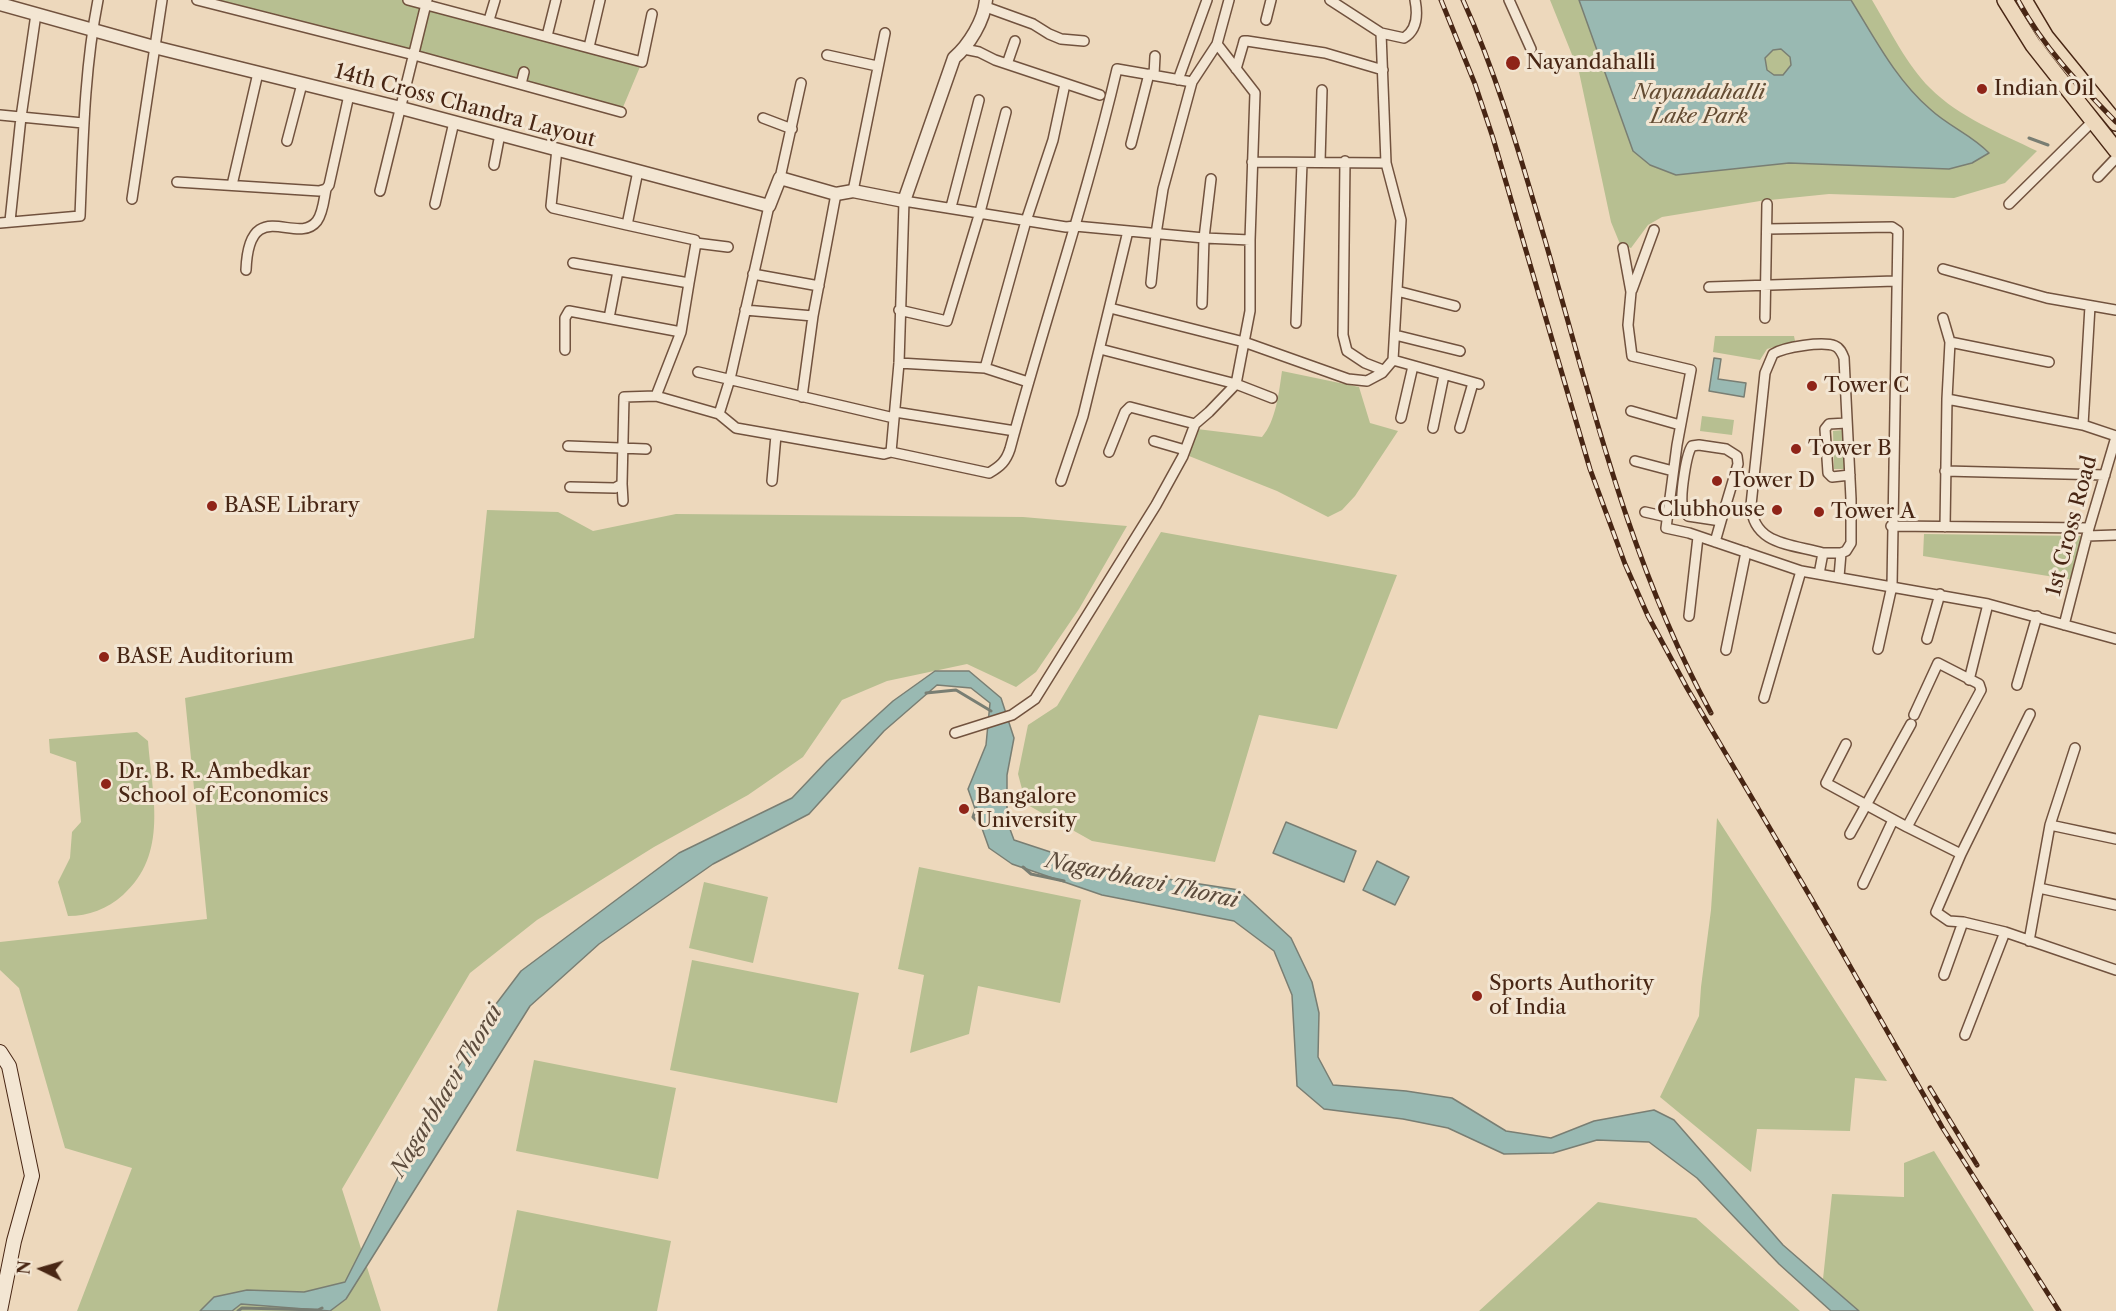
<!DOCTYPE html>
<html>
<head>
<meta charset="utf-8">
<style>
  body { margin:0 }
  #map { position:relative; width:2116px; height:1311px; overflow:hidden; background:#edd8bc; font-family:"Libre Caslon Text",serif }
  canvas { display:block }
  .north { position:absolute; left:12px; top:1239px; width:60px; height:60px; -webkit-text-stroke:4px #f3e6d3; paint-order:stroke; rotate:275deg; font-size:16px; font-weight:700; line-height:24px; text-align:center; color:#482614 }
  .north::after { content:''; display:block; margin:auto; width:21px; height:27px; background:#482614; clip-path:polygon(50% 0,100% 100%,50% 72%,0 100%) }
</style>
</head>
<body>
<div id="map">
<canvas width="2116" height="1311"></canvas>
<div class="north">N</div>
</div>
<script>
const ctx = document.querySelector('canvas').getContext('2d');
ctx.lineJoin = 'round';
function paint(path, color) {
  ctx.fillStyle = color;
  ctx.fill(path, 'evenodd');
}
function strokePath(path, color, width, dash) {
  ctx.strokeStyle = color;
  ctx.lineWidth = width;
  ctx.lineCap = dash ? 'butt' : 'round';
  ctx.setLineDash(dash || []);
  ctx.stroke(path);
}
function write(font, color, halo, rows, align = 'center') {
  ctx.font = font + ' "Libre Caslon Text",serif';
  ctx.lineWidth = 6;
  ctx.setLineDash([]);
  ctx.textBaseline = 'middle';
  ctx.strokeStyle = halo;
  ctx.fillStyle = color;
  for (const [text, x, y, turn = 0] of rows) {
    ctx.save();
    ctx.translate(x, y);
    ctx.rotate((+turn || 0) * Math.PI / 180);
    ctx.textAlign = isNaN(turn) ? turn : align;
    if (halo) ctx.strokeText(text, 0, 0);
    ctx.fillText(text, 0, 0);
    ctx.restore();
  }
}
const green = new Path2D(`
  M197 0H408L642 62 621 112Z
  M1550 0H1872C1890 30 1906 64 1930 88 1960 118 2000 133 2037 151L2005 183 1954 198 1829 194 1760 201 1662 217 1648 225 1631 248 1620 244 1611 222 1579 72Z
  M1715 336H1794L1795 341 1767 349 1760 360 1713 352Z
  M1282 371 1359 387 1370 423 1398 431 1355 496 1342 510 1328 517 1277 491 1189 456 1197 429 1262 437C1276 421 1279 392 1282 371Z
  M1702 416 1734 420 1732 435 1700 431Z
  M1844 430 1845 469H1834L1833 431Z
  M487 510 558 512 593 531 676 514 1023 517 1127 526 1079 609 1036 672 1016 687 967 664 887 681 842 700 803 757 748 795 654 847 537 920 470 973 342 1189 381 1311H77L132 1168 65 1148 19 988 0 970V942L207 919 185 698 474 638Z
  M1161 532 1397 575 1337 729 1259 715 1215 862 1092 841 1026 804 1018 774 1028 725 1057 706Z
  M1924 534 2083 536 2073 580 1923 556Z
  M137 732 148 741C152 795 169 854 123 895 107 909 89 916 68 916L58 882 70 858 72 832 81 822 76 762 50 753 49 739Z
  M1717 818 1887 1081 1855 1078 1850 1131 1757 1129 1751 1172 1660 1097 1699 1016 1701 987 1711 910Z
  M919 867 1081 900 1060 1003 978 986 969 1034 910 1053 924 975 898 969Z
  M704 882 768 897 753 963 689 948Z
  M692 960 859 993 837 1103 670 1070Z
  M534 1060 676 1088 658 1179 516 1151Z
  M1934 1151 2034 1311H1859L1823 1279 1832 1194 1904 1197V1163Z
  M1598 1202 1696 1218 1800 1311H1479Z
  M517 1210 671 1241 657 1311H497Z`);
const water = new Path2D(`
  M1579 0H1851C1874 37 1896 80 1930 109 1948 126 1972 135 1989 153L1972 163 1949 169 1789 163 1676 175 1650 165 1633 151ZM1781 49 1790 57 1791 65 1783 75H1774L1767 70 1765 58 1773 50Z
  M1714 358 1721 359 1718 379 1746 383 1744 397 1709 391Z
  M935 671H969L1001 698 1014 738 1007 775V821L1014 840 1102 869 1239 890 1291 938 1312 982 1319 1013 1318 1057 1333 1085 1406 1091 1452 1098 1506 1131 1551 1138 1594 1121 1654 1110 1674 1120 1783 1245 1859 1311H1831L1779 1264 1697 1178 1649 1142 1597 1140 1553 1153 1504 1154 1448 1128 1403 1119 1324 1109 1297 1086 1292 995 1274 951 1234 921 1102 895 1012 864 989 848 968 789 986 745 990 703 971 688 937 685 884 731 809 814 713 864 599 944 530 1006 346 1299 330 1311 241 1304 232 1311H200L214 1297 247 1290 304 1292 345 1282 419 1136 490 1012 521 971 679 853 792 798 827 761 893 701Z
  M1286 822 1356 851 1344 882 1273 853Z
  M1377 861 1409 877 1395 905 1363 890Z`);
const stream = new Path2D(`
  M2029 138 2048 145
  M926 693 956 690 991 711
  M976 808 973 817 982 827
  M1023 867 1031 874 1064 881
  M238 1311 242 1308 318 1310 322 1308`);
const minor = new Path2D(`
  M197 0 414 55 621 112
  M408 0 642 62 652 14
  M1509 0 1531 49
  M986 7 1033 24 1049 34 1061 39 1084 41
  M489 20 495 0
  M1266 20 1271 0
  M1381 33 1404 38C1417 30 1418 15 1415 0
  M547 36 556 0
  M589 47 600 0
  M964 49 979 52 995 60 1100 95
  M827 55 877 66
  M1007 64 1015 41
  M1236 69 1243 45 1244 41H1247L1325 53 1383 70
  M1154 75 1155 56
  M1178 80 1207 0
  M521 84 524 72
  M0 115 83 123
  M763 118 792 129
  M287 141 302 84
  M1131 144 1149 74
  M557 149 551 206 553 208 627 225
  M1345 161 1343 335 1347 351 1365 363 1383 370
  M1252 162 1386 163
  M1320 162 1322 90
  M494 165 500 134
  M638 171 627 225 695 240 696 243 689 283
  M2098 177 2116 158
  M780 178 801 83
  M177 182 319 191 326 189 329 185 349 95
  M232 185 258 73
  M380 191 427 0
  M853 191 885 33
  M132 199 162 0
  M435 204 454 122
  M2009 204 2093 121
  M769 206 730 379 719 414 736 428 884 454 891 452 989 473C1001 466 1006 461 1010 449 1044 322 1087 197 1117 69L1192 82 1217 44
  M951 207 979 100
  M10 221 21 117 36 14
  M0 223 80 216C83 144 84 71 98 0
  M1767 229 1892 227 1898 231 1892 586 1878 649
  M696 243 728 247
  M1623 248 1631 292 1628 325 1632 356 1691 370 1677 445 1666 528 1689 533 1801 571 1988 604 2116 639
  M573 263 689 283 681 332 656 396
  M1943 269 2047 298 2116 310
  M246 270C249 193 297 247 317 221 323 213 324 199 326 189
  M753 274 819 286
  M1151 283 1156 234 1163 189 1192 82
  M1709 287 1895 281
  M1632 290 1654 230
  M1397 291 1455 306
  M1202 304 1204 238 1211 179
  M2090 306 2083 425 2116 436
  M1110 308 1244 342 1348 379 1367 381 1382 373 1393 360 1401 220 1386 163 1381 33 1330 0
  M745 310 813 316
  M899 310 947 321 980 212 1006 112
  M609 318 618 271
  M1765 318 1767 204
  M1943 318 1950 342 1947 399 2083 425
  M1296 323 1302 163
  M1395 335 1460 351
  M1950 342 2049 362
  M1100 349 1236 384 1272 398
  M565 350V318L569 311 681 332
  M1393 360 1479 384
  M899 363 985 368 1028 382
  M985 368 1026 221 1053 140 1065 84
  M698 372 894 418
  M802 397 813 316 836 194
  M1631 411 1680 425
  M895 412 1015 431
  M1401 418 1413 366
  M1847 423 1829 424 1825 429 1828 473 1832 477 1850 475
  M1433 428 1444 375
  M1460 428 1473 383
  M1154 441 1185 450
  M1699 445 1726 449 1737 456 1738 464 1721 521 1688 516C1685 512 1683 508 1682 503 1681 492 1686 454 1692 446Z
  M568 446 646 449
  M891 452 899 363 904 201 1066 227 1075 226 1204 238 1250 240 1255 93 1217 44 1229 0
  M1109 452 1125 412 1130 407 1195 424 1209 412 1236 384 1250 311V240
  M1635 461 1673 471
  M1945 471 2105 475
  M772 481 776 435
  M1061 481 1083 416 1128 231
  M622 484 623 501
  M570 487 615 488 622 484 624 397 656 396 719 414
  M1645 512 1667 517
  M1891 526 2089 528
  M1945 527 1947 399
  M2087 536 2116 535
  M1715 542 1721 521
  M1819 574 1823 553C1791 544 1753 545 1751 505L1765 373 1773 354C1784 347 1823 341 1835 346 1840 348 1842 353 1844 358L1851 499V543L1846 551 1841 553H1823
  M1839 577 1841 553
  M1689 616 1698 537
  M2064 625 2089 528 2116 437
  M1927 639 1940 594
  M1726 650 1746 552
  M1969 680 1988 604
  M2017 685 2037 616
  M1764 698 1801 571
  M955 733 1012 715 1035 699 1156 505 1183 456 1195 424
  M1846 744 1826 783 1907 827 1961 854 1936 912 1949 921 1963 922
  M2050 825 2075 748
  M1907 827 1981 690 1979 684 1938 663 1914 715
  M1850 834 1911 724
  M1961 854 2030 714
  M1863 884 1893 820
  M2039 888 2116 905
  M2029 941 2050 825 2116 839
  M1944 975 1963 922 2005 932 2116 970
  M1965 1035 2005 932`);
const tertiary = new Path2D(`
  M0 4 154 47 401 108 769 206 780 178 836 194 853 191 904 201 954 58C969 45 984 21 986 0`);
const secondary = new Path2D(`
  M0 1052 9 1066 32 1176 14 1241 0 1311`);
const trunk = new Path2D(`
  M2005 0 2033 45 2116 150
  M2024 0 2046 37 2116 123`);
const rail = new Path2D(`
  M1441 0 1475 84 1493 138 1590 469 1625 564 1648 616 1687 688 1811 898 1942 1127 2059 1311
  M1463 0C1498 77 1521 159 1545 240 1591 400 1630 565 1711 713
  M2018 0C2043 47 2079 84 2116 122
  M1930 1088 1977 1165`);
const markers = [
  [1513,63,8,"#8f2418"],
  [1982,89,6,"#8f2418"],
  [1812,386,6,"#8f2418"],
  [1796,449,6,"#8f2418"],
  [1717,481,6,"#8f2418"],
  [212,506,6,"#8f2418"],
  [1777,510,6,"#8f2418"],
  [1819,512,6,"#8f2418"],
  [104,657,6,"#8f2418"],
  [106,784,6,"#8f2418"],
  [964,809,6,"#8f2418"],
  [1477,996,6,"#8f2418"]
];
const poiNames = [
  ["Nayandahalli",1526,63],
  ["Indian Oil",1994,89],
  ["Tower C",1824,386],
  ["Tower B",1808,449],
  ["Tower D",1729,481],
  ["BASE Library",224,506],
  ["Clubhouse",1765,510,"right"],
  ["Tower A",1831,512],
  ["BASE Auditorium",116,657],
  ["Dr. B. R. Ambedkar",118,772],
  ["School of Economics",118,796],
  ["Bangalore",976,797],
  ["University",976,821],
  ["Sports Authority",1489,984],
  ["of India",1489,1008]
];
const parkNames = [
  ["Nayandahalli",1699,93],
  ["Lake Park",1699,117]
];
const streetNames = [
  ["14th Cross Chandra Layout",465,106,15],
  ["1st Cross Road",2072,526,-75]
];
const waterNames = [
  ["Nagarbhavi Thorai",1142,881,12],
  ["Nagarbhavi Thorai",447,1091,-59]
];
paint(green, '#b7bf91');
paint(water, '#99b9b2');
strokePath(water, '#797e73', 1.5);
strokePath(stream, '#797e73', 3);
strokePath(minor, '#71523e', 12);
strokePath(tertiary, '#71523e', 15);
strokePath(secondary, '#482614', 16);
strokePath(trunk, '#482614', 18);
strokePath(minor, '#f3e6d3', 9);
strokePath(tertiary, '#f3e6d3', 12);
strokePath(secondary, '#f3e6d3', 14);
strokePath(trunk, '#edd8bc', 15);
strokePath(rail, '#482614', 5);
strokePath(rail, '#f3e6d3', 3, [9]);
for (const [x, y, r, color] of markers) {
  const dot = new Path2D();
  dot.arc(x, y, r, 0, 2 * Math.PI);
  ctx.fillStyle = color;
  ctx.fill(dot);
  strokePath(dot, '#f3e6d3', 2);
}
write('21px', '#482614', '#f3e6d3', poiNames, 'left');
write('italic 21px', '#644c33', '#f3e6d3', parkNames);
write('21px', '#482614', '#f3e6d3', streetNames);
write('italic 22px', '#5c4b3c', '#f3e6d3', waterNames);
</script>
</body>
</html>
